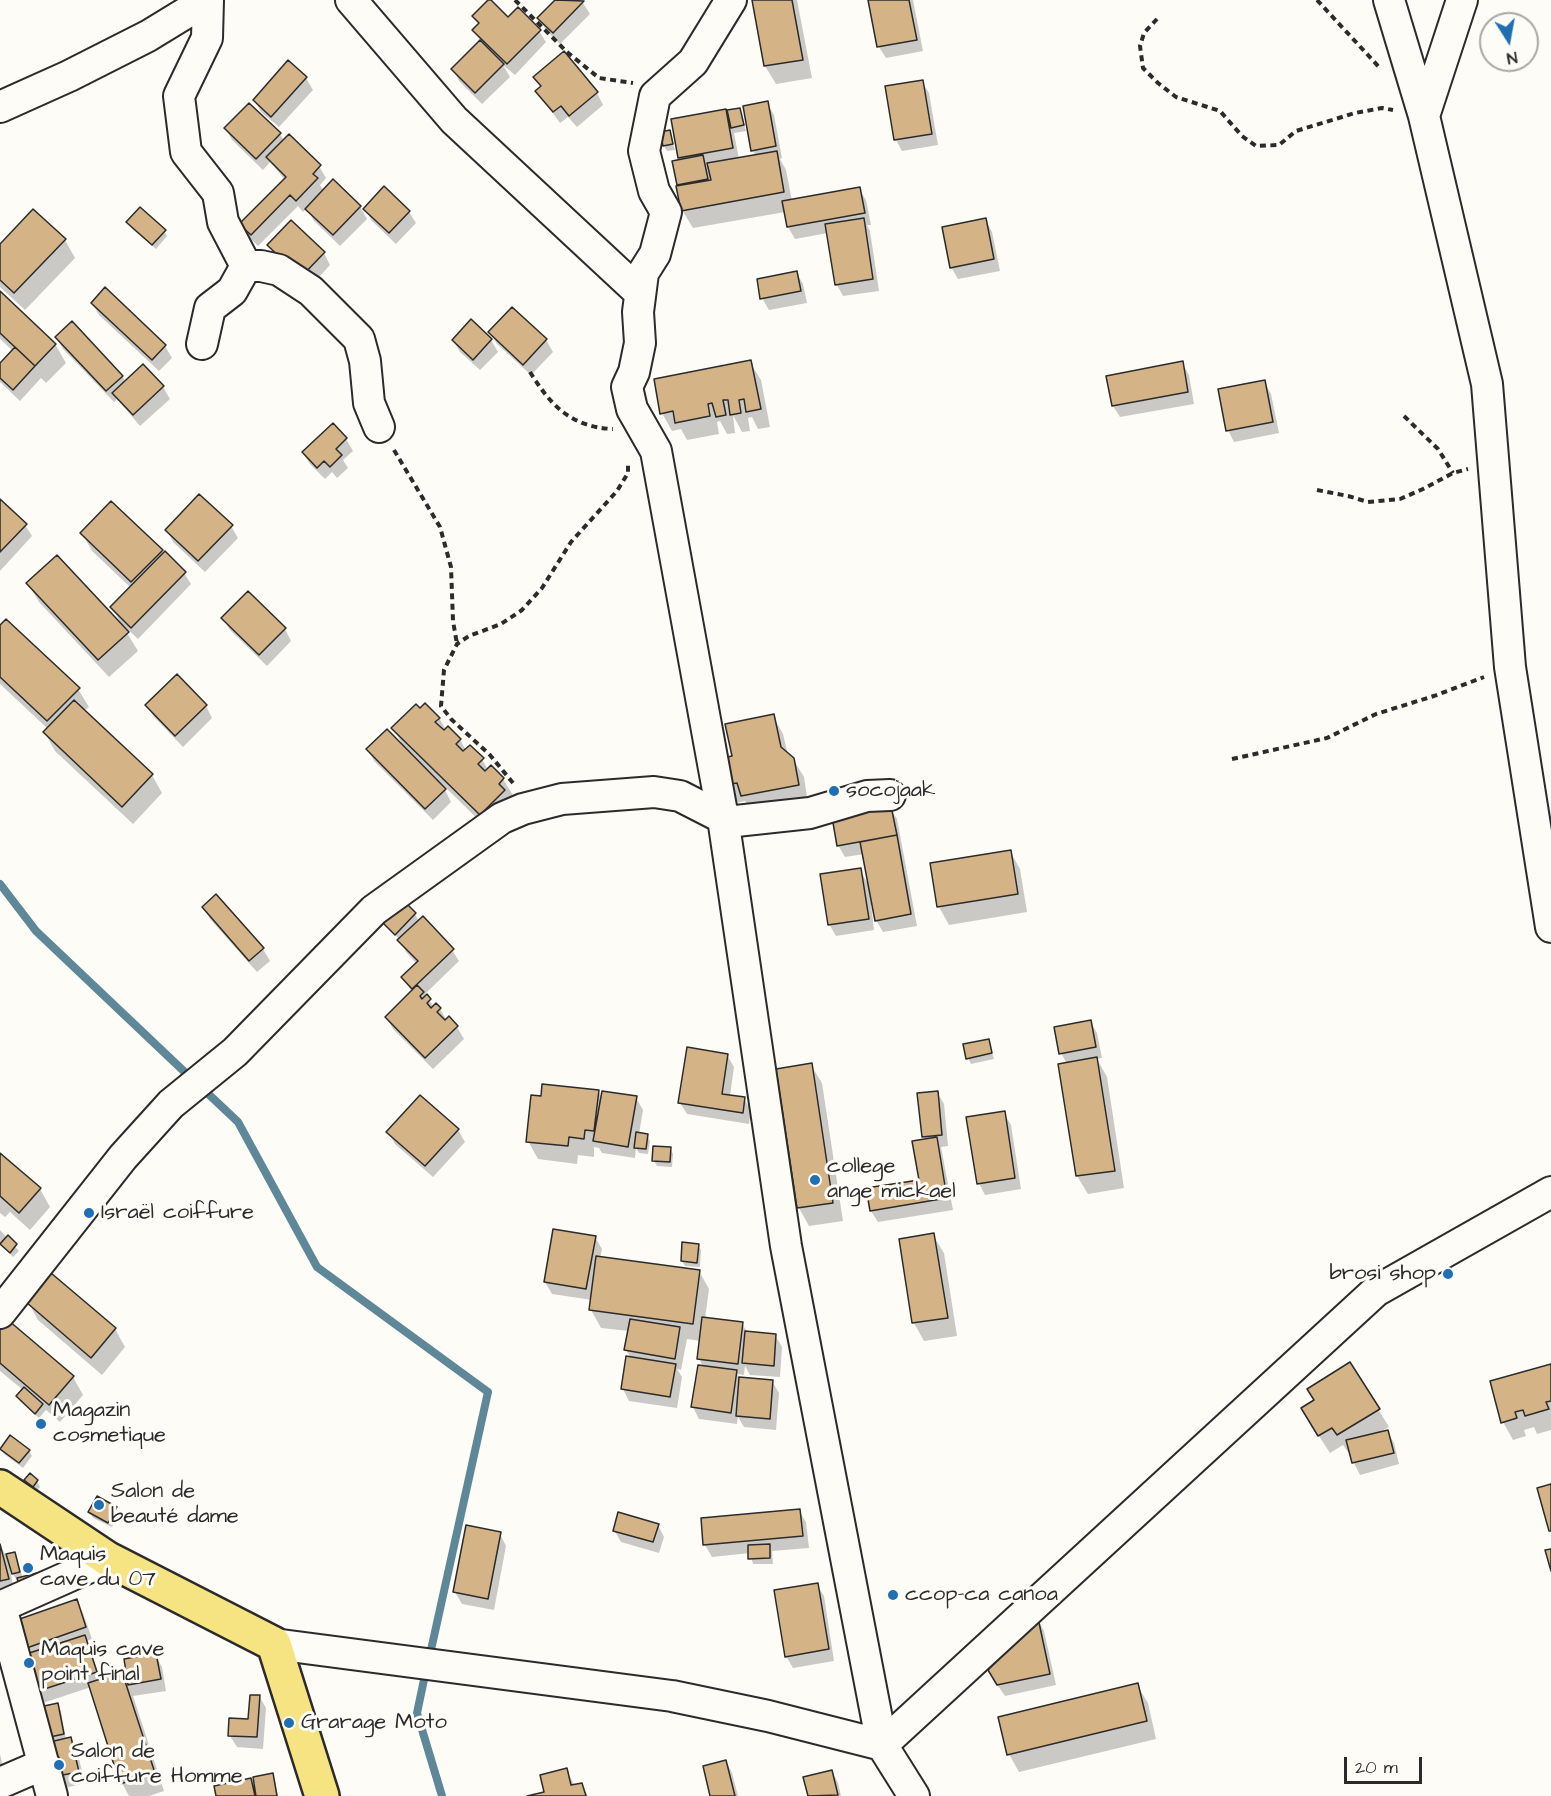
<!DOCTYPE html>
<html>
<head>
<meta charset="utf-8">
<style>
  body { margin:0 }
  #map { position:relative; width:1551px; height:1796px; overflow:hidden; background:#fdfcf7; font-family:"Architects Daughter",sans-serif }
  canvas { display:block }
  .north { position:absolute; left:1479px; top:12px; width:60px; height:60px; box-sizing:border-box; background:#fdfcf7; border:2px solid #a9a8a5; border-radius:50%; rotate:169deg; font-size:16px; font-weight:700; line-height:24px; text-align:center; color:#2b2b2b }
  .north::after { content:''; display:block; margin:auto; width:21px; height:27px; background:#1f6fb2; clip-path:polygon(50% 0,100% 100%,50% 72%,0 100%) }
  .scale { position:absolute; left:1344px; top:1757px; width:78px; height:27px; box-sizing:border-box; border:3px solid #2b2b2b; border-top:0; padding-left:8px; font-size:18px; line-height:21px; white-space:nowrap; color:#2b2b2b; -webkit-text-stroke:4px #fdfcf7; paint-order:stroke }
</style>
</head>
<body>
<div id="map">
<canvas width="1551" height="1796"></canvas>
<div class="north">N</div>
<div class="scale">20 m</div>
</div>
<script>
const ctx = document.querySelector('canvas').getContext('2d');
ctx.lineJoin = 'round';
function paint(path, color) {
  ctx.fillStyle = color;
  ctx.fill(path, 'evenodd');
}
function strokePath(path, color, width, dash) {
  ctx.strokeStyle = color;
  ctx.lineWidth = width;
  ctx.lineCap = dash ? 'butt' : 'round';
  ctx.setLineDash(dash || []);
  ctx.stroke(path);
}
function write(font, color, halo, rows, align = 'center') {
  ctx.font = font + ' "Architects Daughter",sans-serif';
  ctx.lineWidth = 6;
  ctx.setLineDash([]);
  ctx.textBaseline = 'middle';
  ctx.strokeStyle = halo;
  ctx.fillStyle = color;
  for (const [text, x, y, turn = 0] of rows) {
    ctx.save();
    ctx.translate(x, y);
    ctx.rotate((+turn || 0) * Math.PI / 180);
    ctx.textAlign = isNaN(turn) ? turn : align;
    if (halo) ctx.strokeText(text, 0, 0);
    ctx.fillText(text, 0, 0);
    ctx.restore();
  }
}
const shadow = new Path2D(`
  M557 0H581L590 14 560 44 546 30 539 18Z
  M754 0H797L812 78 776 84 765 66Z
  M870 0H913L923 51 886 58 879 47Z
  M474 17 508 19 539 31 546 42 515 75 503 65 510 77 482 104 459 81 453 69 481 42 474 31 479 25Z
  M535 77 597 93 603 105 577 127 568 117 560 123 537 91 541 88Z
  M306 78 313 90 279 127 261 112 255 100Z
  M922 82 929 93 938 145 902 151 896 140Z
  M767 103 774 115 782 158 780 159 786 170 792 201 859 189 866 200 871 225H867L870 231 879 291 843 296 837 285 828 233 795 239 788 227 785 212 693 228 682 210 678 184 682 161 680 157 725 110 730 119 740 109 746 131 734 133 739 159 756 156 753 151 745 107Z
  M226 129 280 134 284 141 319 166 326 178 320 185 324 191 360 207 367 219 340 246 314 221 307 208 303 212 298 206 258 246 248 236 241 224 285 180 270 162 263 170 232 140Z
  M669 132 675 150 667 151 664 146Z
  M365 209 409 212 416 223 396 244 372 221Z
  M986 220 992 232 1000 271 958 279 951 267Z
  M128 222 164 231 167 236 156 249 131 228Z
  M65 240 75 258 25 310 0 287V246Z
  M269 246 324 253 330 265 309 288 276 257Z
  M796 272 803 284 807 303 769 310 762 298Z
  M105 289 165 346 172 358 159 371 99 315 92 303Z
  M0 293 55 344 66 363 46 383 41 378 20 401 0 382V365L13 351 0 339Z
  M512 309 546 340 553 352 531 375 497 344 490 332Z
  M57 338 122 376 126 382 143 366 163 387 170 399 140 426 117 399 114 402 63 349Z
  M453 340H491L498 352 480 370 460 352Z
  M750 362 761 380 770 427 758 429 752 417 748 418 750 431 742 432 733 415 735 433 727 434 720 421 717 422 719 434 687 440 681 429 672 431 662 413Z
  M1182 363 1189 375 1194 404 1120 417 1113 406Z
  M1264 382 1271 394 1279 433 1234 442 1228 430Z
  M333 425 346 439 353 451 343 460 348 468 337 478 332 472 325 479 310 464 303 453Z
  M0 501 25 525 32 536 0 571Z
  M231 526 238 538 205 572 173 542 167 530Z
  M82 533 161 551 184 573 191 584 138 639 121 623 112 608 131 588 92 551Z
  M28 584 127 633 138 651 109 677 39 602Z
  M223 618 285 629 291 641 267 666 230 630Z
  M0 628 78 689 89 707 84 711 152 775 162 793 133 824 55 751 45 733 48 729 0 684Z
  M147 705 206 706 212 718 183 747 154 717Z
  M773 716 783 734 788 755 793 759 804 777 808 803 753 813 745 801 736 803 725 785 733 757Z
  M439 718 446 730 460 740 466 750 482 759 488 770 491 767 503 779 514 797 491 832 442 784 451 802 433 820 374 761 368 749 404 747 393 728Z
  M890 808 897 819 917 926 883 932 876 920 873 905H871L874 930 836 936 829 924 860 870 869 886 864 854 845 857 838 845Z
  M1010 851 1020 869 1027 912 949 925 939 907Z
  M204 907 263 949 270 961 257 972 210 919Z
  M415 914 419 922 452 950 459 961 425 994 434 1007 436 1005 440 1009 447 1021 457 1027 464 1039 433 1069 393 1029 386 1017 412 992 403 977 417 964 406 952 400 940 380 919Z
  M1090 1021 1097 1033 1102 1058 1097 1059 1107 1077 1124 1188 1088 1194 1077 1176 1067 1064 1061 1053Z
  M988 1041 994 1059 971 1064 968 1058Z
  M727 1055 734 1067 730 1096 744 1099 751 1110 749 1124 687 1114 680 1103Z
  M811 1065 822 1083 843 1221 809 1226 799 1208Z
  M598 1091 602 1098H636L643 1110 639 1134 647 1135 650 1141 648 1154 639 1153 636 1148 635 1158 602 1153 599 1148 594 1147V1157L578 1155 577 1164 538 1159 528 1141 543 1098Z
  M937 1092 944 1104 948 1146 941 1147 953 1210 878 1222 871 1211 920 1181 926 1141 923 1136Z
  M1004 1113 1011 1125 1021 1189 985 1195 979 1183Z
  M458 1130 465 1142 433 1177 395 1144 388 1132Z
  M670 1148 673 1154 672 1167 657 1166 654 1161Z
  M0 1155 40 1189 50 1207 30 1230 10 1212 5 1217 0 1213Z
  M0 1230 19 1251 13 1257 2 1245H0Z
  M933 1235 944 1253 957 1336 924 1341 914 1323 901 1240Z
  M595 1237 602 1249 600 1258 699 1271 709 1289 705 1319 742 1324 748 1333 775 1335 782 1347 780 1377 750 1375 745 1366 744 1375 737 1374 740 1378 772 1381 779 1393 776 1430 744 1427 738 1417 737 1424 699 1419 693 1407 703 1367 699 1358 701 1341 687 1339 681 1370 677 1369 682 1377 677 1408 629 1401 623 1389 631 1358 626 1350 629 1331 601 1328 591 1310 592 1300 552 1294 545 1282Z
  M698 1245 701 1250 700 1267 685 1266 682 1261Z
  M51 1275 115 1329 125 1347 102 1375 38 1320 28 1302Z
  M0 1331 73 1377 83 1395 60 1422 46 1410 39 1418 21 1402 17 1397 23 1390 0 1371Z
  M1551 1365V1430L1537 1434 1534 1427 1524 1430 1526 1436 1513 1440 1503 1422Z
  M1378 1409 1389 1427 1380 1432 1387 1431 1394 1443 1399 1464 1360 1475 1354 1463 1351 1451 1348 1452 1343 1445 1330 1453 1313 1427Z
  M1 1449 29 1451 32 1456 23 1468 4 1454Z
  M26 1480 37 1481 40 1487 36 1491Z
  M116 1508 119 1513 112 1527 93 1518 90 1512Z
  M799 1511 806 1522 809 1548 772 1551 773 1564H753L750 1553 712 1557 705 1545 703 1519Z
  M658 1525 664 1537 659 1553 621 1542 614 1530Z
  M500 1534 506 1546 494 1610 462 1604 455 1592Z
  M0 1545 6 1556 14 1553 23 1578 16 1579 10 1569 14 1591 0 1594Z
  M817 1585 824 1596 834 1661 793 1668 786 1656Z
  M76 1601 83 1613 92 1639 87 1641 101 1680 121 1674 130 1687 125 1661 155 1655 162 1667 166 1691 133 1696 164 1791 149 1796H129L122 1783 91 1687 43 1703 36 1691 22 1649Z
  M1038 1620 1044 1631 1056 1685 1005 1696 996 1683Z
  M1137 1685 1148 1703 1156 1739 1019 1772 1009 1754Z
  M259 1696 266 1708 263 1749 237 1747 230 1736 250 1721Z
  M57 1705 61 1711 66 1740 71 1739 77 1751 85 1783 65 1788 58 1776 55 1742 51 1736Z
  M0 1754 7 1784 0 1786Z
  M726 1761 732 1773 738 1796H712Z
  M566 1770 575 1786 581 1784 588 1796H533L546 1793Z
  M832 1771 838 1783 841 1796H809L805 1778Z
  M272 1775 275 1780 278 1796H217L251 1780 256 1790Z`);
const stream = new Path2D(`
  M0 884 36 931 191 1078
  M202 1088 238 1122 317 1267 488 1392 429 1659
  M426 1670 417 1713 442 1796`);
const building = new Path2D(`
  M488 0H491L508 17 518 7 541 30 507 64 472 30 479 23 472 16Z
  M555 0 584 1 553 33 537 18Z
  M752 0H792L803 60 764 66Z
  M868 0H909L917 40 877 47Z
  M480 40 504 64 475 93 451 69Z
  M564 51 598 92 569 116 561 106 553 112 535 91 541 86 533 77Z
  M288 60 307 77 271 117 253 100Z
  M923 80 932 134 894 140 885 86Z
  M768 101 776 146 751 151 743 106Z
  M249 103 281 133 256 159 224 128Z
  M740 108 744 125 731 128 727 110Z
  M726 109 733 148 678 158 671 119Z
  M670 130 673 144 663 146 660 132Z
  M289 134 321 165 313 174 318 178 296 201 290 195 251 235 239 224 286 177 266 157Z
  M777 151 784 192 681 211 676 186 711 180 707 163Z
  M703 155 708 179 677 185 672 161Z
  M333 179 361 206 333 235 305 209Z
  M384 186 410 211 389 233 363 209Z
  M860 187 865 213 787 227 782 201Z
  M140 207 166 230 152 245 126 222Z
  M33 209 66 239 14 293 0 280V244Z
  M864 218 873 279 835 285 825 224Z
  M986 218 994 259 950 268 942 227Z
  M291 220 325 252 301 277 267 245Z
  M797 271 801 291 760 299 757 279Z
  M105 287 166 345 152 360 91 303Z
  M0 291 56 344 35 366 0 333Z
  M512 307 547 339 523 365 488 332Z
  M471 319 492 339 473 360 452 340Z
  M72 321 123 376 106 391 55 337Z
  M15 347 35 366 13 390 0 378V363Z
  M751 360 761 409 746 412 744 399 739 400 741 413 730 415 728 400H723L726 415 716 417 712 403 708 404 710 416 675 423 673 411 660 414 654 379Z
  M1183 361 1188 392 1112 406 1106 376Z
  M143 364 164 386 133 415 112 393Z
  M1265 380 1273 422 1226 431 1218 389Z
  M333 423 347 438 336 449 342 455 330 467 324 461 317 468 302 452Z
  M199 494 233 525 198 561 165 530Z
  M0 499 27 524 0 552Z
  M111 501 163 550 131 582 80 533Z
  M165 551 186 572 131 628 110 607Z
  M57 555 129 632 98 660 26 583Z
  M248 591 286 628 259 655 221 618Z
  M6 619 80 688 47 721 0 677V625Z
  M177 674 207 705 175 736 145 705Z
  M74 700 153 774 122 807 43 732Z
  M425 703 440 718 435 722 444 730 448 726 461 739 456 744 463 751 470 745 484 758 478 764 485 771 491 765 504 778 499 784 505 790 480 815 391 728 416 704 420 708Z
  M774 714 781 747 794 758 799 785 741 796 737 783 724 785 718 759 732 756 725 724Z
  M387 729 446 789 425 809 366 749Z
  M891 806 897 835 837 846 832 817Z
  M897 835 911 914 875 921 860 842Z
  M1011 850 1018 894 937 907 930 863Z
  M861 868 869 919 828 925 820 874Z
  M216 894 264 948 249 961 202 907Z
  M399 896 416 913 395 935 378 918Z
  M423 916 454 949 412 989 401 977 418 961 397 940Z
  M417 985 424 992 420 996 422 999 427 994 431 999 427 1003 431 1008 436 1003 441 1008 437 1012 445 1020 449 1016 458 1026 425 1058 385 1017Z
  M1091 1020 1096 1047 1059 1054 1054 1027Z
  M989 1039 992 1053 966 1059 963 1044Z
  M687 1047 728 1054 722 1094 745 1097 743 1113 678 1103Z
  M1097 1057 1115 1171 1076 1176 1058 1064Z
  M812 1063 833 1203 797 1208 776 1069Z
  M542 1084 599 1090 594 1131 585 1130 584 1139 569 1137 568 1146 526 1142 531 1095 541 1096Z
  M602 1091 637 1096 628 1147 593 1141Z
  M938 1091 942 1135 922 1137 917 1093Z
  M420 1095 459 1129 425 1166 386 1132Z
  M1005 1111 1015 1178 977 1184 966 1117Z
  M636 1132 648 1134 646 1149 634 1148Z
  M937 1137 947 1198 870 1211 866 1188 919 1180 912 1141Z
  M653 1146 671 1147 670 1162 652 1161Z
  M0 1153 41 1188 19 1213 0 1196Z
  M553 1229 596 1236 586 1289 544 1282Z
  M934 1233 948 1318 912 1323 899 1239Z
  M8 1235 17 1244 10 1253 0 1244Z
  M682 1242 699 1244 697 1263 681 1261Z
  M596 1256 700 1270 693 1324 589 1310Z
  M51 1273 116 1328 91 1358 26 1302Z
  M702 1317 743 1322 738 1364 697 1359Z
  M630 1319 680 1327 675 1359 624 1350Z
  M8 1320 74 1376 49 1405 0 1363V1329Z
  M745 1331 776 1334 774 1366 742 1363Z
  M626 1356 676 1364 670 1397 621 1389Z
  M1350 1362 1380 1409 1337 1435 1332 1428 1318 1436 1301 1408 1314 1400 1307 1389Z
  M1551 1364V1401L1546 1402 1549 1409 1525 1416 1523 1410 1515 1412 1517 1418 1501 1423 1490 1381Z
  M698 1365 737 1370 731 1413 691 1407Z
  M739 1377 773 1380 770 1419 736 1416Z
  M24 1387 43 1404 35 1414 16 1396Z
  M1388 1430 1394 1453 1352 1463 1346 1440Z
  M10 1435 30 1450 19 1463 0 1449Z
  M30 1473 38 1480 33 1487 24 1480Z
  M1551 1484V1531H1549L1537 1488Z
  M97 1496 117 1507 108 1523 88 1512Z
  M800 1509 803 1536 703 1545 701 1518Z
  M618 1512 659 1524 653 1542 613 1531Z
  M466 1525 501 1532 488 1599 453 1592Z
  M0 1544 9 1579 0 1581Z
  M770 1544V1558L748 1559V1545Z
  M1551 1549V1571L1545 1550Z
  M15 1552 20 1572 12 1574 6 1554Z
  M45 1571 19 1586 17 1578Z
  M818 1583 829 1649 785 1657 774 1590Z
  M77 1599 86 1627 21 1650 11 1622Z
  M1038 1618 1050 1674 997 1685 988 1670Z
  M85 1635 97 1672 35 1692 23 1655Z
  M156 1653 161 1679 128 1685 124 1659Z
  M122 1672 155 1773 120 1784 88 1683Z
  M1138 1683 1147 1721 1007 1755 998 1717Z
  M250 1695H260L257 1737 228 1736 229 1718 248 1719Z
  M58 1703 64 1734 50 1737 44 1706Z
  M71 1737 79 1772 57 1776 50 1742Z
  M726 1760 735 1796H710L703 1766Z
  M567 1768 571 1785 582 1783 586 1796H527L544 1792 540 1775Z
  M832 1770 838 1795 808 1796 803 1777Z
  M273 1773 277 1796H256L253 1777Z
  M251 1778 255 1796H216L214 1786Z`);
const path = new Path2D(`
  M515 0 567 52 599 78 633 83
  M1317 0 1379 67
  M1157 19 1144 33 1140 46 1143 68 1158 83 1176 97 1220 111 1242 136 1256 146 1279 145 1296 131 1355 113 1382 108 1393 110
  M530 372C551 406 571 427 613 429
  M1404 416 1438 449 1453 473
  M394 450 440 527 451 567 453 621 457 644
  M1317 490 1348 496 1368 502 1400 499 1423 489 1453 473 1468 469
  M1232 759 1327 738 1376 714 1434 696 1484 677
  M513 783 490 755 451 719 441 706 444 670 457 644 469 636 501 624 522 610 542 588 571 542 617 491 628 473V464`);
const minor = new Path2D(`
  M208 0 207 38 179 96 186 152 218 193 223 222 246 266
  M351 0 454 120 640 293
  M731 0 693 62 655 96 644 151 654 191 666 212 655 254 643 273 638 312 640 343 634 372 627 387 632 409 656 451 723 818 736 821 810 813 867 796 890 795
  M1389 0 1424 116
  M1462 0 1424 116 1487 384 1510 667 1551 927
  M0 107 69 76 148 36 207 0
  M246 266H261L279 270 311 291 359 339 365 361 369 403 379 427
  M202 344 210 308 232 291 246 266
  M0 1313 123 1157 171 1104 235 1052 374 910 502 818 523 809 562 799 654 792 680 796 723 818 786 1246 882 1745
  M0 1607 108 1559
  M1 1607 52 1796
  M274 1644 672 1696 768 1716 882 1745 914 1796
  M882 1745 1376 1291 1551 1192
  M0 1783 44 1764`);
const major = new Path2D(`
  M0 1487 108 1559 274 1644 322 1796`);
const markers = [
  [834,791,6,"#1f6fb2"],
  [815,1180,6,"#1f6fb2"],
  [89,1213,6,"#1f6fb2"],
  [1448,1274,6,"#1f6fb2"],
  [41,1424,6,"#1f6fb2"],
  [99,1505,6,"#1f6fb2"],
  [28,1568,6,"#1f6fb2"],
  [893,1595,6,"#1f6fb2"],
  [29,1663,6,"#1f6fb2"],
  [289,1723,6,"#1f6fb2"],
  [59,1765,6,"#1f6fb2"]
];
const poiNames = [
  ["socojaak",846,791],
  ["college",827,1167],
  ["ange mickael",827,1192],
  ["Israël coiffure",101,1213],
  ["brosi shop",1436,1274,"right"],
  ["Magazin",53,1411],
  ["cosmetique",53,1436],
  ["Salon de",111,1492],
  ["beauté dame",111,1517],
  ["Maquis",40,1555],
  ["cave du 07",40,1580],
  ["ccop-ca canoa",905,1595],
  ["Maquis cave",41,1650],
  ["point final",41,1675],
  ["Grarage Moto",301,1723],
  ["Salon de",71,1752],
  ["coiffure Homme",71,1777]
];
paint(shadow, '#0003');
strokePath(stream, '#5e8798', 8);
paint(building, '#d4b387');
strokePath(building, '#2b2b2b', 1.5);
strokePath(minor, '#2b2b2b', 34);
strokePath(major, '#2b2b2b', 38);
strokePath(path, '#2b2b2b', 4, [6, 4.5]);
strokePath(minor, '#fdfcf7', 30);
strokePath(major, '#f6e381', 33);
for (const [x, y, r, color] of markers) {
  const dot = new Path2D();
  dot.arc(x, y, r, 0, 2 * Math.PI);
  ctx.fillStyle = color;
  ctx.fill(dot);
  strokePath(dot, '#fdfcf7', 2);
}
write('22px', '#2b2b2b', '#fdfcf7', poiNames, 'left');
</script>
</body>
</html>
